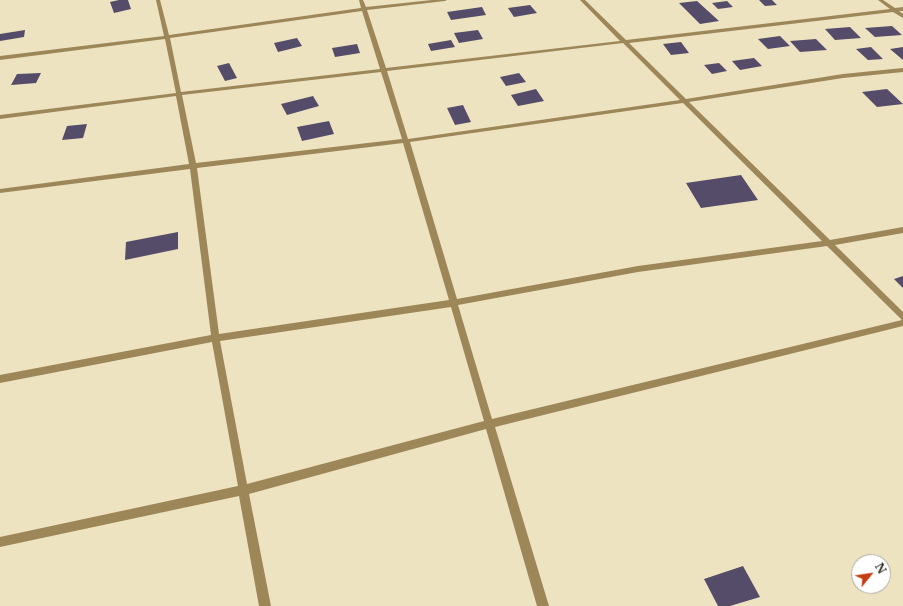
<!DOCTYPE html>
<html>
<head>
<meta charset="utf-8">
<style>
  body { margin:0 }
  #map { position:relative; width:903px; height:606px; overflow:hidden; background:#ede3c1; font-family:"Libre Baskerville",serif }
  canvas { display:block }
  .north { position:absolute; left:851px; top:554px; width:40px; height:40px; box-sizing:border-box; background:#fff; border:1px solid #aaa9a4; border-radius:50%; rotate:60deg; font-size:11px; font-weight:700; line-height:16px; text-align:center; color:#2b271b }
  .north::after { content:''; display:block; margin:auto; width:14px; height:18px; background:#c53c12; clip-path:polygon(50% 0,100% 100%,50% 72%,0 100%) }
</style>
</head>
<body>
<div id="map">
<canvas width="903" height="606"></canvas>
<div class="north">N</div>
</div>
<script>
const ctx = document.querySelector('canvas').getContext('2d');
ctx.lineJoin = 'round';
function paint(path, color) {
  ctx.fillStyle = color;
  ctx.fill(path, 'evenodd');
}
const building = new Path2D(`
  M119 0H128L131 9 114 13 110 2Z
  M759 0H772L777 5 765 6Z
  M697 1 719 21 700 24 679 3Z
  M727 1 733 7 718 9 712 3Z
  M530 5 537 13 514 17 508 8Z
  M482 7 486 15 451 20 447 12Z
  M892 26 902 35 875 37 865 28Z
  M850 27 861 38 835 40 825 29Z
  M25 30 24 37 0 41V34Z
  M478 30 483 39 459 43 454 33Z
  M780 36 790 46 768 49 758 39Z
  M297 38 302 46 278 52 274 43Z
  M816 39 827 50 800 52 790 41Z
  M451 40 455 47 431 51 428 44Z
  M681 42 689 53 671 55 663 44Z
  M357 44 360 53 335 57 332 48Z
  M871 47 883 59 868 60 856 49Z
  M903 47V60L890 49Z
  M754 58 762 66 740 70 732 61Z
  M229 63 237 78 225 81 217 66Z
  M719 63 727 71 712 74 704 65Z
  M41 73 36 83 11 85 17 74Z
  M519 73 526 82 506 86 500 77Z
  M536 89 544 101 518 106 511 95Z
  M887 89 903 104 877 107 862 92Z
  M313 96 319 106 287 115 281 104Z
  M463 105 471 122 455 125 447 108Z
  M329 121 334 134 302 141 297 127Z
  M87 124 83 138 62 140 67 126Z
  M741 175 758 200 701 208 686 183Z
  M178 232V249L125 260 126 242Z
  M903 276V288L894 279Z
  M743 566 760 597 730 606H718L704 579Z`);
const street = new Path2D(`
  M156 0H160L169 35 361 8 359 0H363L366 7 432 0H447L445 1 367 10 386 68 620 41 580 0H585L626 40 890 9 878 0H883L895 8 903 7V11H899L903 14V18L893 12 629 43 686 99 843 74 903 68V72L843 78 689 102 830 240 903 227V233L835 245 903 312V326L495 427 549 606H537L486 429 249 494 271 606H259L239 496 0 547V537L238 486 212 342 0 383V375L211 335 190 169 0 193V189L189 164 176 96 0 119V115L176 93 165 39 0 60V56L164 36ZM362 11 380 69 181 92 170 38ZM623 43 680 100 408 139 387 71ZM381 72 402 139 196 163 182 95ZM683 103 822 241 638 266 457 299 410 142ZM403 143 449 300 219 334 197 168ZM827 246 902 320 492 419 458 305 638 272ZM451 307 484 421 247 484 220 341Z`);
paint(building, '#544c68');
paint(street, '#9d8658');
</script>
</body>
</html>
